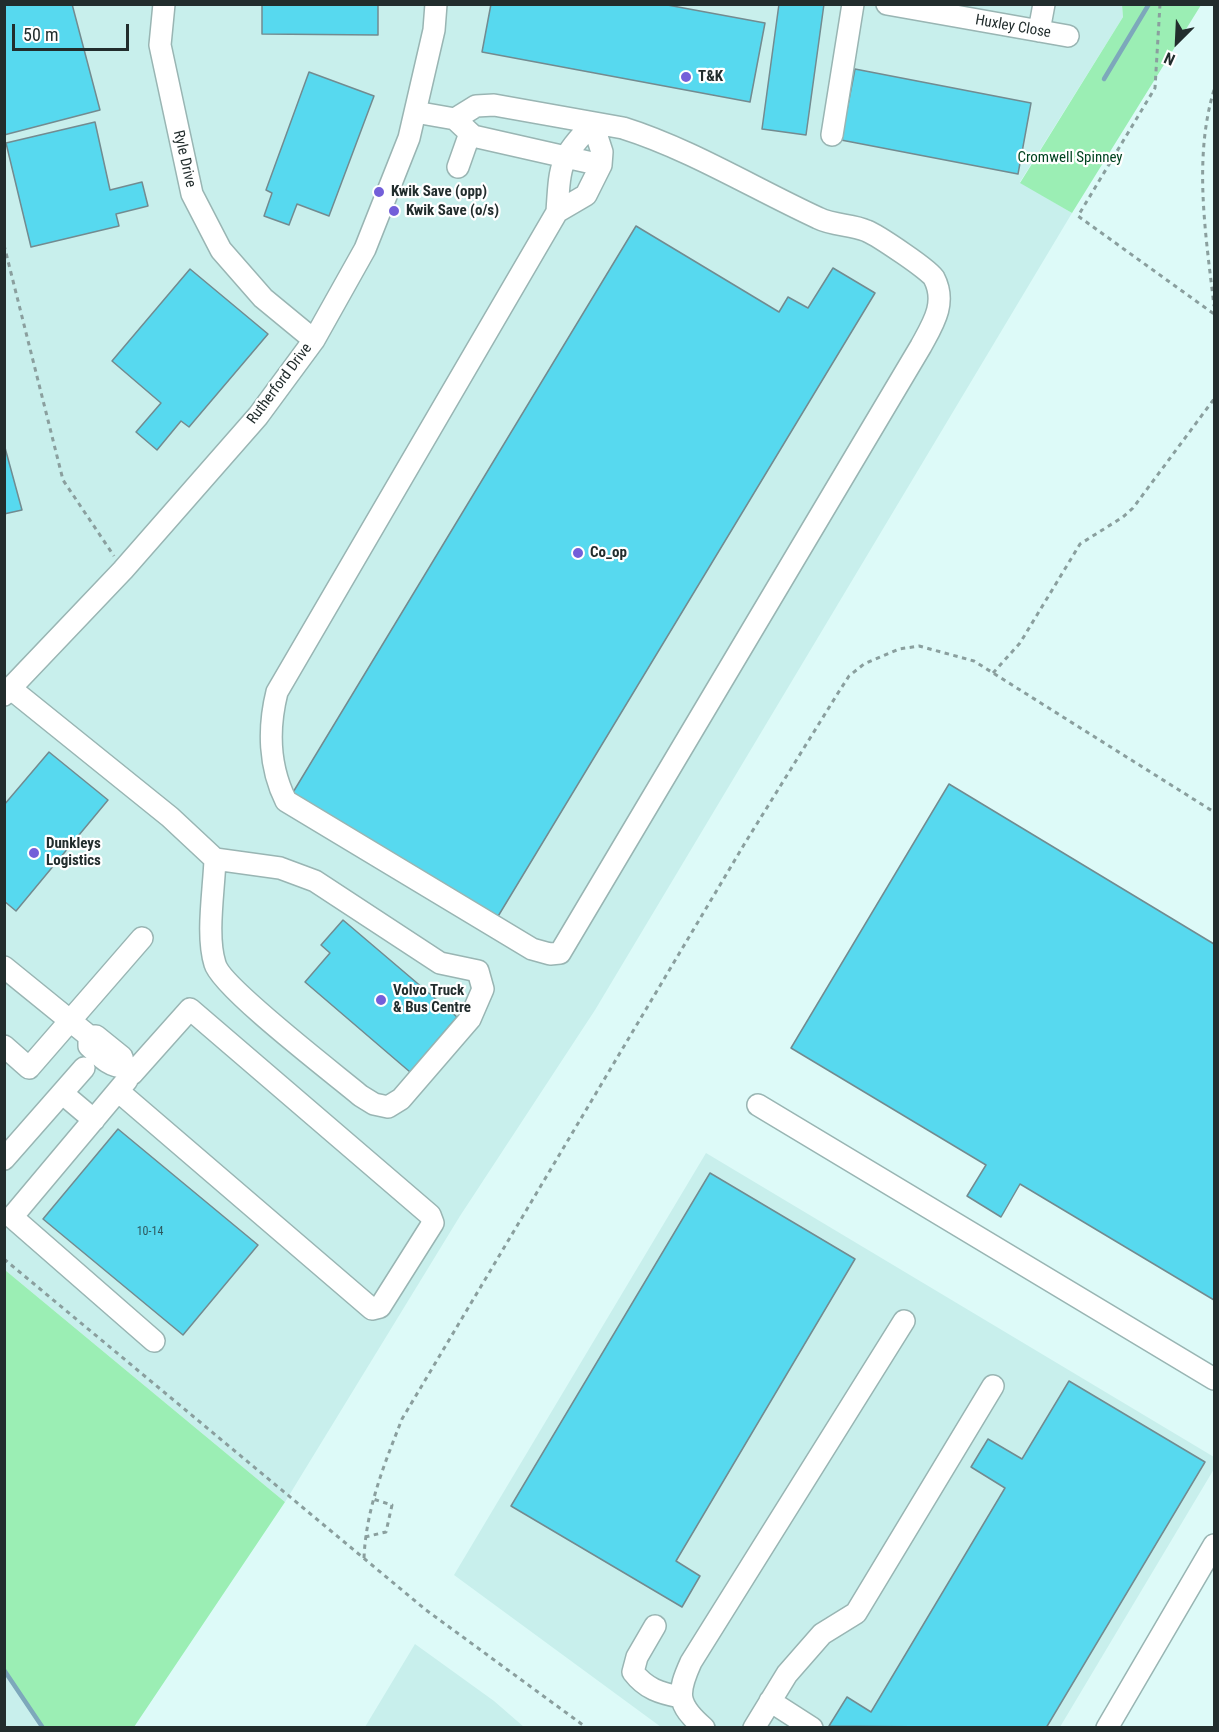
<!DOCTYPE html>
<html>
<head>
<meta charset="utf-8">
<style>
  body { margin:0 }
  #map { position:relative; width:1219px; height:1732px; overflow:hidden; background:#ddfaf8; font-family:"Roboto Condensed",sans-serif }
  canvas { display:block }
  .frame { position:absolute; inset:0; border:6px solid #222d2d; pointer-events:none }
  .north { position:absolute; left:1147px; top:12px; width:60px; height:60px; -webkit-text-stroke:4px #fff; paint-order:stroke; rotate:204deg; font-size:16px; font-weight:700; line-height:24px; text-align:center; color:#222d2d }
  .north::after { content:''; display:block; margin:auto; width:21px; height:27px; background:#222d2d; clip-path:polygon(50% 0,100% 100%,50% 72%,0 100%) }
  .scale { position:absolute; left:12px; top:24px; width:117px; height:27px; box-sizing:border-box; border:3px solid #222d2d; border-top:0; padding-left:8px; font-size:18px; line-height:21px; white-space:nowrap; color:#222d2d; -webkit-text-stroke:4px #fff; paint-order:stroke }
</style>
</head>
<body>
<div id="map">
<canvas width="1219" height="1732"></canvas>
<div class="frame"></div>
<div class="north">N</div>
<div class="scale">50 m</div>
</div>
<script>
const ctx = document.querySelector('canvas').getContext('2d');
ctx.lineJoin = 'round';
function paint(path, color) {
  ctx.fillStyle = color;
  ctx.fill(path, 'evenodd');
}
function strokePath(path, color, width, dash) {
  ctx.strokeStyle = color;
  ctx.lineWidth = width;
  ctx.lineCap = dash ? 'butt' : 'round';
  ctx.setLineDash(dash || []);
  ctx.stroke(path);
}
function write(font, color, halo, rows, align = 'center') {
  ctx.font = font + ' "Roboto Condensed",sans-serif';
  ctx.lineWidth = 4.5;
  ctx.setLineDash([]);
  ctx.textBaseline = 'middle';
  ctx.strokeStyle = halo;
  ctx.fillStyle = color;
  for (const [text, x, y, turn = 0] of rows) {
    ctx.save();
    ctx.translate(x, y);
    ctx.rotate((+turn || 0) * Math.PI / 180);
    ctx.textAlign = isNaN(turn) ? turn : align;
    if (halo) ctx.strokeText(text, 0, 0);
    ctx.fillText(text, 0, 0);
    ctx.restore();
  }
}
const built = new Path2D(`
  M4 5H1122L1123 17 1020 182 1072 213 595 1010 460 1216 285 1502 5 1270Z
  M706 1153 1214 1457V1469L1060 1727H661L454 1575Z
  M415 1644 494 1701 524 1727H365Z
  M5 1665 48 1727H5Z`);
const green = new Path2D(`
  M1122 5H1201L1072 213 1020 183 1123 17Z
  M5 1270 285 1502 134 1727H43L5 1669Z`);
const stream = new Path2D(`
  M1104 79 1149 4
  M4 1670 43 1728`);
const building = new Path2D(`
  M4 4H72L100 110 4 135Z
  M262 4H378V35L262 34Z
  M491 4H662L765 23 750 102 482 52Z
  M779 4H824L806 135 762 129Z
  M855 69 1031 103 1018 174 841 140Z
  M309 72 374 96 329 216 297 204 289 225 264 216 272 193 266 190Z
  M95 122 110 190 142 182 148 206 116 214 119 226 31 247 6 143Z
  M636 226 779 312 788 297 808 308 833 268 875 293 497 918 292 794Z
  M190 269 268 334 189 427 181 421 157 450 136 432 161 403 112 361Z
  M4 444 22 510 4 514Z
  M49 752 108 800 16 911 4 901V805Z
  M949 784 1214 944V1300L1020 1184 1001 1217 967 1196 986 1165 791 1048Z
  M343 920 457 1017 410 1072 305 982 330 953 321 945Z
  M118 1129 258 1245 183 1335 43 1219Z
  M710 1173 855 1259 676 1561 700 1576 682 1607 511 1506Z
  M1069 1381 1205 1462 1046 1728 829 1726 847 1697 871 1712 1005 1488 971 1467 988 1439 1022 1459Z`);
const path = new Path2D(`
  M1160 4 1155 88 1078 216 1214 314
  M1214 90C1193 159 1206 236 1214 306
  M4 245 63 480 114 556
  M993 673 1020 643 1080 544 1123 517 1133 508 1214 399
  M4 1259 426 1610 587 1728
  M365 1537 386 1532 392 1505 373 1499
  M364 1558C366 1509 384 1465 402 1419L745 843 838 693 849 676 864 664 899 649 919 646 974 661 1214 812`);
const minor = new Path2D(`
  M164 4 160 45 192 194 221 250 263 298 314 340
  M887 4 1068 36
  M1039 31 1044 4
  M415 112 455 119 473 136 601 165
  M455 119 476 106 494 105 623 128C690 149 755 189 818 218 834 226 852 224 867 231 877 235 931 271 934 278 947 303 933 324 921 346L560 953 550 954 532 949 286 801C269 767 268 728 277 692L557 212C560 166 559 157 593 124L602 152 601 165 586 195 557 212
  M832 135 853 4
  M458 167 470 133
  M10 688 170 817 215 859 280 868 315 881 440 963 478 971 483 989 470 1019 401 1099 388 1107 374 1104 361 1096C336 1075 221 987 215 964 206 936 214 890 215 859
  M4 695 123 570 258 416 314 340 365 249 409 138 434 30 436 4
  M4 967 89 1036H96L122 1057 124 1067C109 1067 100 1056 89 1046V1036
  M4 1046 29 1068 142 938
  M127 1080 12 1217 154 1341
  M118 1091 372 1309 380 1307 433 1223 430 1215 190 1009 132 1074
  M62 1093 94 1120
  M758 1105 1214 1379
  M4 1159 84 1068
  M655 1626 637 1657 633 1672C646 1689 660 1693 680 1697
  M770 1701 812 1728
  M704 1728C676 1704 677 1693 691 1662L904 1321
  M754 1728 787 1674 822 1634 856 1613 993 1386
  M1107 1728 1214 1545`);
const markers = [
  [686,77,6,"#735fd9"],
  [379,192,6,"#735fd9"],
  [394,211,6,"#735fd9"],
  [578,553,6,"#735fd9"],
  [34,853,6,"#735fd9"],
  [381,1000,6,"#735fd9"]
];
const numberNames = [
  ["10-14",150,1232]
];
const streetNames = [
  ["Huxley Close",1013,27,10],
  ["Ryle Drive",184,159,77],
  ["Rutherford Drive",280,384,-53]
];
const poiNames = [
  ["T&K",698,77],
  ["Kwik Save (opp)",391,192],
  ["Kwik Save (o/s)",406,211],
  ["Co_op",590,553],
  ["Dunkleys",46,844],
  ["Logistics",46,861],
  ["Volvo Truck",393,991],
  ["& Bus Centre",393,1008]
];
const parkNames = [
  ["Cromwell Spinney",1070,158]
];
paint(built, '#c8efec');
paint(green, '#9beeb4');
strokePath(stream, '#7da8bb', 4.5);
paint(building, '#57d9ef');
strokePath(building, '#728b90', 1.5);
strokePath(minor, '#99b5b3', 24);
strokePath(path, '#8a9f9e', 3, [4.5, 4.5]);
strokePath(minor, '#fff', 21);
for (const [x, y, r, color] of markers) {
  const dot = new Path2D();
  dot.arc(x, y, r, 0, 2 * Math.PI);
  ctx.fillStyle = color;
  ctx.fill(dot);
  strokePath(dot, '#fff', 2);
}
write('12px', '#2f585e', null, numberNames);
write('15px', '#222d2d', '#fff', streetNames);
write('bold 15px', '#222d2d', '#fff', poiNames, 'left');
write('15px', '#004420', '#fff', parkNames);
</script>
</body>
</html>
